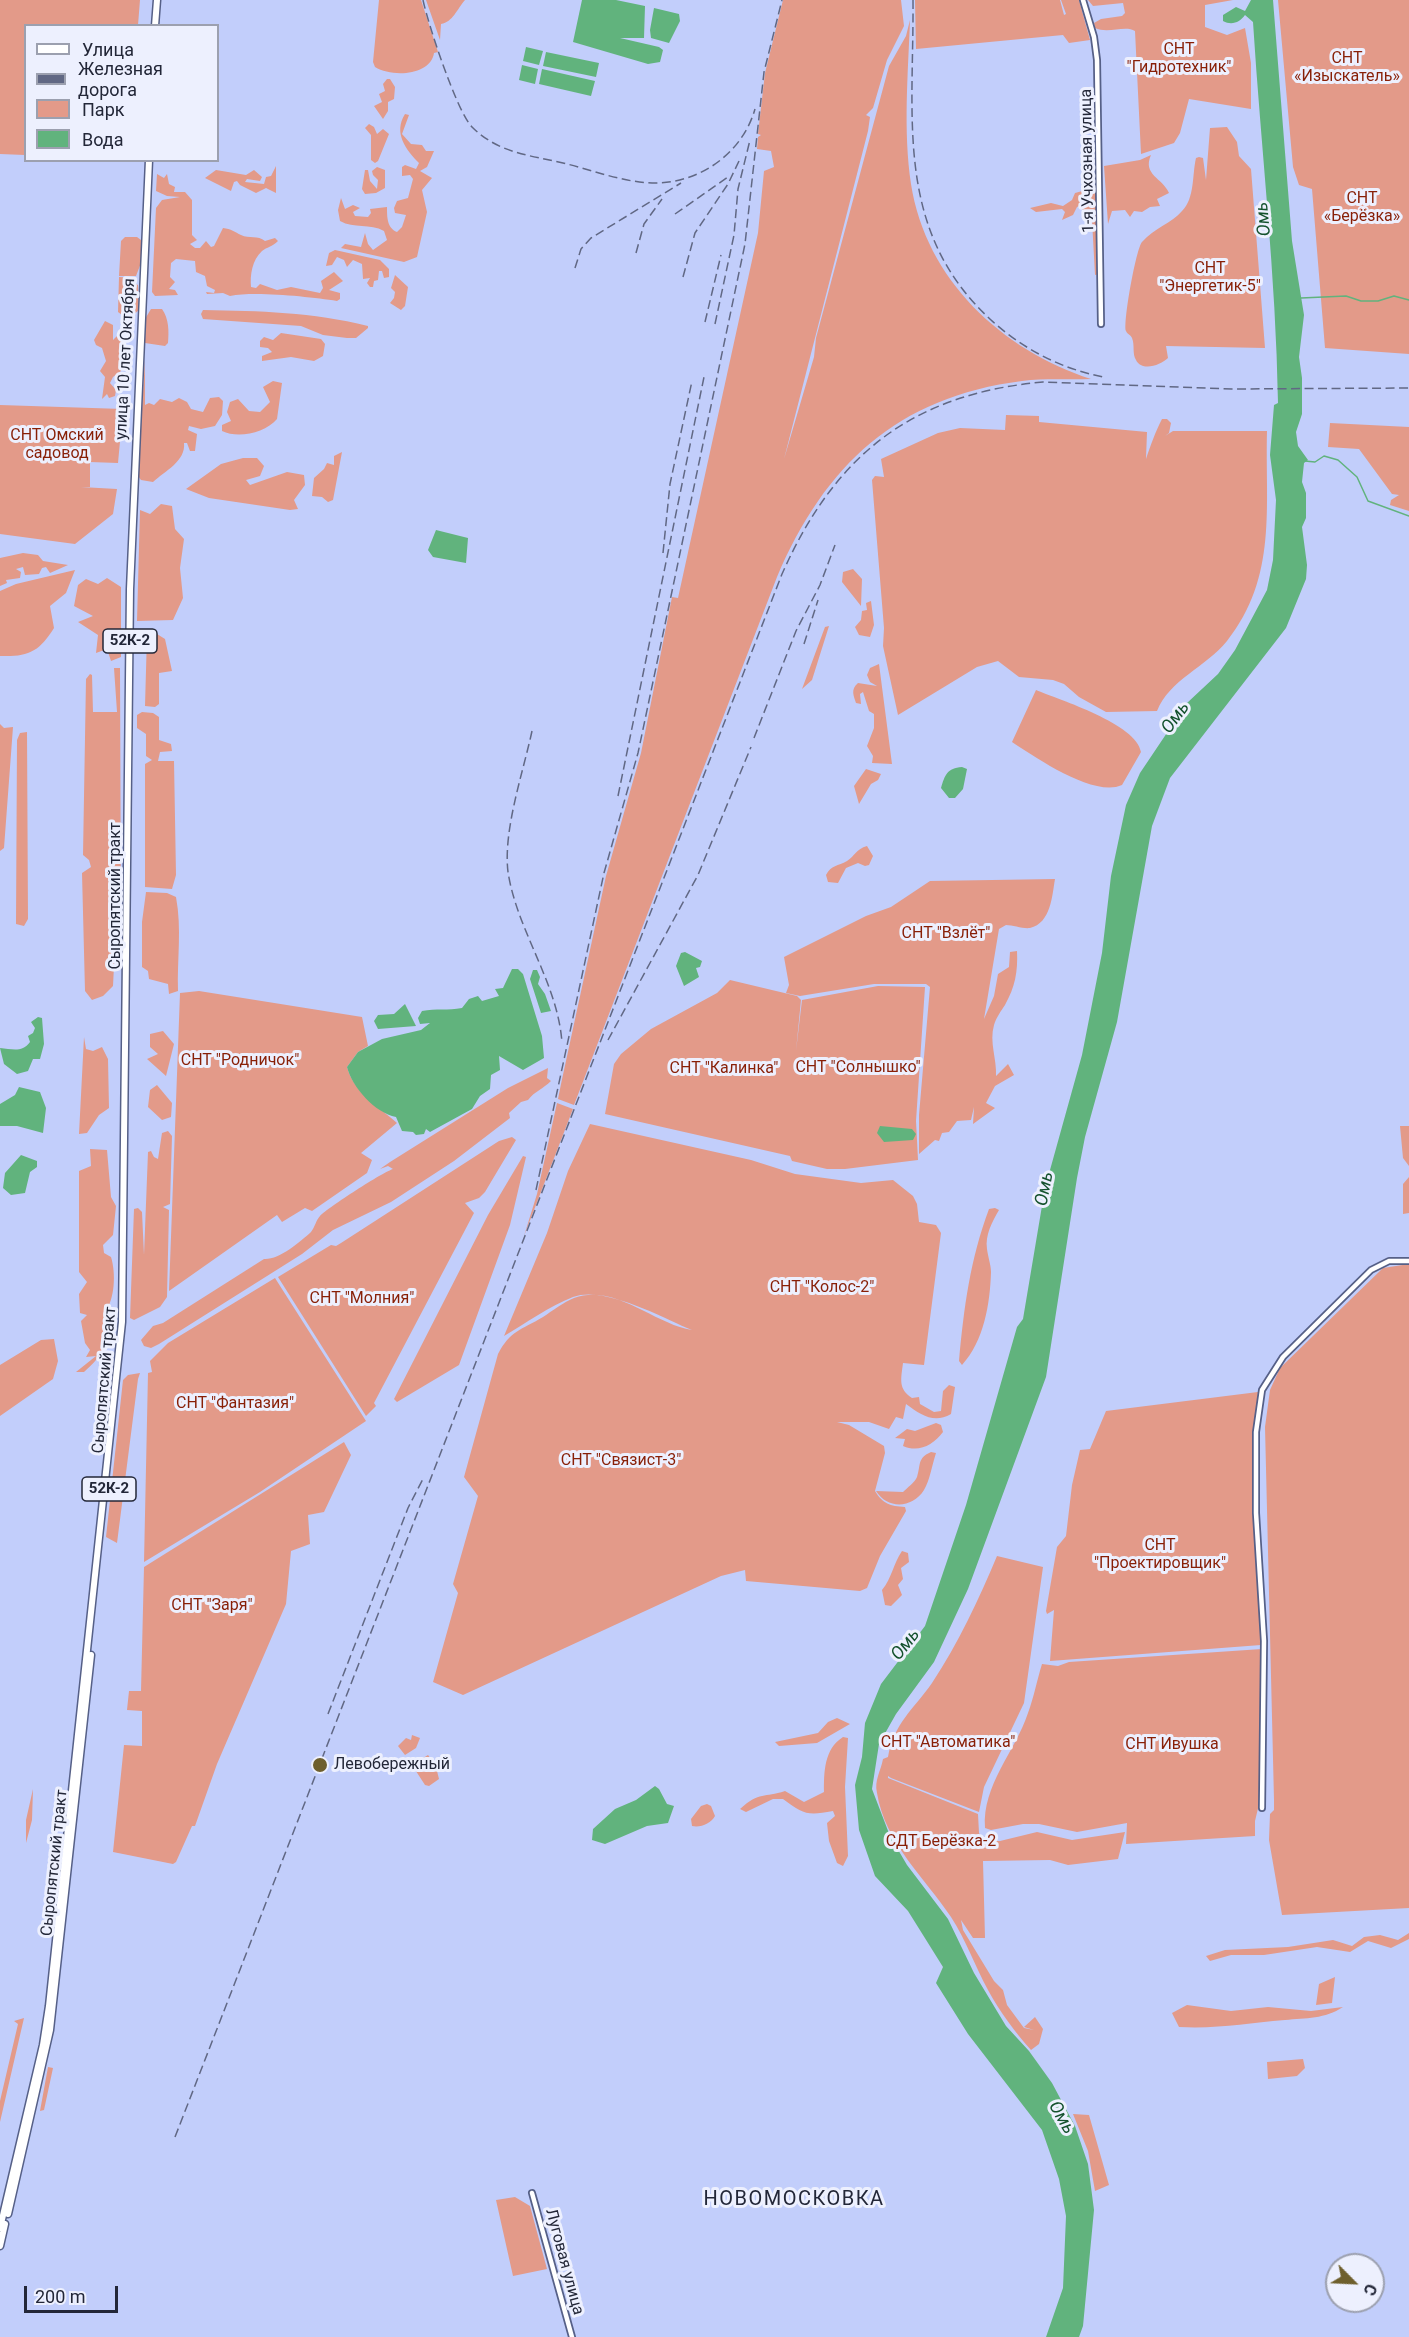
<!DOCTYPE html>
<html>
<head>
<meta charset="utf-8">
<style>
  body { margin:0 }
  #map { position:relative; width:1409px; height:2337px; overflow:hidden; background:#c2cefb; font-family:Roboto,sans-serif }
  canvas { display:block }
  .legend { position:absolute; left:24px; top:24px; width:195px; height:138px; box-sizing:border-box; background:#edf0fe; border:2px solid #9ca0af; margin:0; padding:8px 10px; list-style:none; font-size:18px; color:#232738 }
  .legend li { display:flex; align-items:center; gap:12px; height:30px }
  .legend b { width:30px; border:2px solid #9ca0af }
  .north { position:absolute; left:1325px; top:2253px; width:60px; height:60px; box-sizing:border-box; background:#edf0fe; border:2px solid #9ca0af; border-radius:50%; rotate:114deg; font-size:16px; font-weight:700; line-height:24px; text-align:center; color:#232738 }
  .north::after { content:''; display:block; margin:auto; width:21px; height:27px; background:#6e5f2d; clip-path:polygon(50% 0,100% 100%,50% 72%,0 100%) }
  .scale { position:absolute; left:24px; top:2286px; width:94px; height:27px; box-sizing:border-box; border:3px solid #232738; border-top:0; padding-left:8px; font-size:18px; line-height:21px; white-space:nowrap; color:#232738; -webkit-text-stroke:4px #edf0fe; paint-order:stroke }
</style>
</head>
<body>
<div id="map">
<canvas width="1409" height="2337"></canvas>
<ul class="legend">
<li><b style="height:8px;background:#fff"></b>Улица</li>
<li><b style="height:8px;background:#616884"></b>Железная дорога</li>
<li><b style="height:16px;background:#e39a89"></b>Парк</li>
<li><b style="height:16px;background:#61b37d"></b>Вода</li>
</ul>
<div class="north">С</div>
<div class="scale">200 m</div>
</div>
<script>
const ctx = document.querySelector('canvas').getContext('2d');
ctx.lineJoin = 'round';
function paint(path, color) {
  ctx.fillStyle = color;
  ctx.fill(path, 'evenodd');
}
function strokePath(path, color, width, dash) {
  ctx.strokeStyle = color;
  ctx.lineWidth = width;
  ctx.lineCap = dash ? 'butt' : 'round';
  ctx.setLineDash(dash || []);
  ctx.stroke(path);
}
function write(font, color, halo, rows, align = 'center') {
  ctx.font = font + ' Roboto,sans-serif';
  ctx.lineWidth = 6;
  ctx.setLineDash([]);
  ctx.textBaseline = 'middle';
  ctx.strokeStyle = halo;
  ctx.fillStyle = color;
  for (const [text, x, y, turn = 0] of rows) {
    ctx.save();
    ctx.translate(x, y);
    ctx.rotate((+turn || 0) * Math.PI / 180);
    ctx.textAlign = isNaN(turn) ? turn : align;
    if (halo) ctx.strokeText(text, 0, 0);
    ctx.fillText(text, 0, 0);
    ctx.restore();
  }
}
const green = new Path2D(`
  M0 0H140L138 25 26 26 25 155 0 154Z
  M379 0H421L438 52 434 53C431 75 393 78 375 67L373 62Z
  M426 0H465C457 9 453 22 441 24L440 40Z
  M783 0H901L904 26 887 60 873 108 866 115 870 117 868 131 784 459 814 357 816 338 889 66 906 36 910 20C908 74 903 131 911 184 926 280 1002 350 1091 379 1068 380 1045 378 1022 381 897 397 825 465 777 577L574 1105 558 1099 561 1084 606 876 641 753 672 597 678 598 758 233 764 171 774 167 771 151 757 149 758 137 761 135 758 134 765 73Z
  M915 0H1060L1064 15 1066 14 1061 0H1079L1090 40 1069 43 1063 35 916 49Z
  M1088 0H1233L1205 5V27L1227 35 1245 28 1251 63V109L1189 99 1180 133 1174 143 1141 154 1135 31C1125 25 1108 34 1095 28L1094 23 1101 19 1122 16 1125 13 1123 3 1093 6Z
  M1278 0H1409V354L1325 348 1312 189 1299 185 1293 167Z
  M387 79H390L395 87 394 99 388 102V111L383 119 374 106 382 102 379 94 385 91 383 84Z
  M405 114 409 115 402 134 411 144 422 145 426 151H434L427 167 420 171 432 178 422 190 427 212 417 257 404 262 341 248 345 244 361 247 365 233 368 244 373 250 387 240 384 231C370 223 354 229 340 221L338 210 341 198 345 209 353 205 360 208 353 212 355 216 368 217 371 213 370 209 387 207C387 217 387 228 397 232L402 227 406 215 395 213 394 208 397 201 408 198 413 179 410 175 402 176V167L405 165 416 169 419 163C406 150 393 133 405 114Z
  M369 124 374 127 377 134 383 129 389 134 378 161 375 163 371 160V135L365 128Z
  M1227 127 1237 142 1239 156 1251 169 1265 348 1166 346 1168 358C1161 365 1142 372 1136 360 1132 354 1135 345 1132 338 1131 335 1127 334 1126 331 1123 322 1136 249 1142 242 1154 228 1172 223 1182 211 1195 198 1192 175 1196 158L1199 157 1203 158 1206 180 1210 128Z
  M1151 155C1142 175 1163 178 1169 193L1157 199 1160 206 1150 207 1142 212 1134 211 1130 217 1125 210 1112 211 1108 224 1104 166 1140 160Z
  M276 166V193L266 188 256 193 240 185 237 181 234 182 231 191 205 178 216 170 246 175 254 170 262 177 260 181 247 179 245 182 264 184 266 177 271 176Z
  M377 167 385 170V188L376 193 365 194 362 189 365 170H368L370 181 377 189 378 180 373 175 372 171Z
  M157 174 164 178 167 174 169 184 175 187 174 192H185L192 200V235L197 240 190 244 195 248H200L206 241 211 247 214 246 223 228C231 229 235 232 241 235 249 239 258 235 265 241L275 238 278 241C272 247 267 247 262 251 252 260 250 275 251 287L256 288 260 284 277 290 291 287 320 293 323 288 321 281 334 272 343 281 329 290 340 293V299L337 301C310 297 256 291 230 296L223 293 207 294 206 292 214 293 215 290 207 286 205 276 196 272 195 261 176 259 171 263 170 277 175 282 169 289 175 290 178 295 155 296 152 292 156 208 162 200 180 197 167 196 156 191Z
  M1086 190 1098 191 1099 274 1095 275 1092 220H1088L1087 214 1090 212 1083 211 1081 205 1077 207 1073 215 1062 220 1065 212 1062 209 1036 212 1030 208 1051 203 1063 206 1072 200 1075 193Z
  M125 237H137L141 240V263L136 276H119L121 241Z
  M335 250 380 260 389 269V277L384 278 382 271H379L378 280 374 281 373 287H370L367 283 370 278 363 279 362 264 353 260 347 267 344 260 337 257 332 265 326 266 329 253Z
  M395 275 408 287 405 306 401 310 390 303 394 298 395 292 391 288Z
  M119 277 136 278V284L138 285 139 310 133 315H122L118 312Z
  M151 309H162C169 319 169 331 168 343L165 346 145 343V319Z
  M203 310C260 311 312 312 368 326V328L356 338H347L323 335 301 326 203 319 201 314Z
  M105 321 113 325V340L120 333 126 340 121 343V371L113 377 110 383 116 390 115 396 109 398 107 394 102 399 105 377 100 371 106 361 102 348 96 345 94 340Z
  M281 333 321 339 325 344 323 356 314 361 291 357 262 361V356L272 352 268 348 260 347V341L264 337 273 340Z
  M145 359V405L149 403 154 405 160 399 172 402 179 398 187 402 191 409 203 412 210 398 219 397 223 401 222 415 215 426 201 429 189 426 188 430 197 434 195 451H190L187 443H184C186 461 165 471 153 482L141 480 138 476Z
  M273 381 282 383 277 419C265 433 238 439 222 431V425L231 421 227 412 230 402 238 399 249 411 260 412 270 402 263 387Z
  M0 405 123 409 118 463 90 462V487H81L117 489 113 514 75 544 0 534Z
  M1006 415 1039 416V422L1147 432 1146 459C1151 444 1155 433 1162 419H1167L1171 423 1169 433 1165 436 1173 431H1267C1265 506 1278 577 1227 641 1206 667 1169 680 1157 711L1106 712 1079 697 1064 684 1053 680 1019 677 998 661 977 667 898 715 883 646 884 628 872 480 875 476 884 477 881 459 938 433 960 428 1005 430Z
  M1330 423 1409 427V511L1390 505 1391 500 1399 495 1392 494 1359 449 1328 447Z
  M342 452 333 500 328 502 322 497 312 496 314 478 324 469 327 463 334 465V456Z
  M243 458H257L264 466 260 476 246 480 250 485 287 472 304 475 305 485 294 500 298 509 290 510 209 498 186 489 221 464Z
  M161 504 172 506 175 529 184 539 180 568 183 598 173 620 137 621 140 510 150 514Z
  M23 553 38 555 43 561 68 565 50 573 46 567 42 568 39 574 25 575 23 567 16 569 21 572 20 578 6 580 7 583 0 586V558Z
  M853 569 862 579 861 606 842 582 843 572Z
  M75 570 66 593 50 606 54 628C39 652 28 657 0 656V591L16 584Z
  M107 578 121 587V657L111 661 107 649 96 653 98 635 78 622 93 616 74 606 78 585 86 579 98 584Z
  M871 601 874 625 870 637 859 635 855 627 861 620 862 611 867 610 866 603Z
  M829 626 812 680 802 689 825 627Z
  M157 634 165 639 172 671 159 673V704L155 707 145 706 147 635Z
  M879 664 892 764 872 763 873 756 867 746 874 728V714L869 711 863 692 860 694 861 704 856 703C854 696 850 690 858 683L877 686 870 682 867 675 870 668Z
  M114 668H120L121 940 115 946 113 986 103 996 92 1000 85 991 82 873 91 867 89 860 83 855 86 679 90 674 92 675 93 712H117Z
  M1036 690C1060 700 1137 724 1141 752L1122 785C1094 798 1035 757 1012 742Z
  M142 712 153 713 159 717V740L171 744 172 751 160 752 158 761H174L176 875 172 889 145 887V764L152 760 146 756V734L137 728V715Z
  M0 724 4 728 13 727 4 848 0 851Z
  M27 732 28 919 24 926 16 924 17 740 20 733Z
  M866 769 881 774 878 780 871 784 859 804 854 786Z
  M867 846 873 856 869 865 865 866 858 863 846 868 838 883 828 882 826 875C831 865 838 866 847 861 855 856 856 849 867 846Z
  M1055 879C1052 896 1051 923 1030 928 1023 929 1013 925 1006 925L999 929 984 1019 994 996 998 974 1009 967 1010 952 1017 951C1018 972 1015 987 1005 1005 1001 1011 996 1018 994 1025 989 1042 997 1059 996 1076L1008 1064 1014 1075 995 1086 986 1103 995 1108 973 1124 974 1107 971 1120 957 1121 949 1132 942 1133 939 1141 935 1140 919 1154V1115L930 987 926 984H874L800 996 786 993 789 985 784 957 866 916 891 907 930 881Z
  M146 892 167 893 176 897C182 929 177 959 178 991L169 994 168 984 149 979 148 971 142 967V922Z
  M730 980 797 996 801 1000 796 1051 802 1000 878 986 925 987 916 1121 918 1160 845 1169H827L792 1161 790 1156 605 1114 614 1064 621 1054 651 1029 717 993Z
  M199 991 362 1017 368 1046 358 1052 347 1067C354 1093 378 1106 397 1123L361 1153 372 1160 367 1173 312 1211 305 1208 282 1222 277 1215 169 1291 180 993Z
  M163 1031 174 1044 166 1076 147 1059 158 1054 150 1047V1034Z
  M84 1037 86 1049 93 1051 102 1047 108 1059 109 1108 99 1115 87 1133 79 1134Z
  M548 1068 547 1078 551 1081C543 1089 535 1091 528 1100L521 1102 509 1113 510 1118 454 1161 391 1202 333 1230 302 1254 159 1344 151 1348 144 1346 141 1340 153 1326 163 1323 264 1259C279 1260 300 1242 311 1232 315 1227 316 1220 320 1216 329 1207 383 1172 393 1169L388 1166 380 1169 390 1162 508 1088Z
  M157 1085 172 1103 171 1117 162 1120 148 1107 150 1090Z
  M557 1103 573 1109 524 1236 537 1194Z
  M590 1124 751 1160 795 1174 861 1183 893 1180 913 1196 917 1204 919 1222 936 1225 941 1233 924 1365 903 1363C901 1379 898 1389 912 1398L919 1397 920 1404 934 1412 941 1411 943 1391 949 1385 955 1387 951 1414C934 1424 921 1415 906 1404L903 1419 896 1417 889 1429 869 1422H837L849 1425 884 1446 885 1453 875 1491C883 1504 890 1506 905 1507L906 1511 880 1556 867 1588 860 1591 746 1581 745 1570 721 1576 463 1695 433 1682 458 1593 453 1584 478 1496 464 1477 498 1354C510 1331 521 1330 543 1317 552 1311 564 1302 574 1298 615 1283 654 1324 692 1330 663 1318 604 1285 573 1297 550 1306 526 1323 504 1336L547 1233 568 1171Z
  M1400 1126H1409V1213L1403 1214V1184L1409 1177V1166L1403 1158Z
  M168 1131 172 1136 170 1204 163 1207 169 1210 167 1297 160 1307 134 1320 130 1318 134 1209 138 1208 142 1212 144 1255 148 1152 151 1151 154 1157 158 1159 162 1133Z
  M512 1137 516 1140 485 1192 479 1198 465 1203 474 1213 374 1403 376 1406 366 1416 278 1277 331 1245 336 1246 341 1243 499 1141Z
  M90 1149 107 1150 111 1197 116 1206 113 1235 103 1245 104 1253 111 1257C116 1273 115 1299 105 1312 115 1336 102 1357 84 1372H76L96 1356 86 1357 90 1350 85 1343 81 1321 87 1315 80 1313 79 1294 87 1282 79 1272V1171L91 1166Z
  M523 1156 526 1157 510 1225 459 1365 397 1402 394 1399 488 1215Z
  M995 1208 999 1210C992 1222 985 1235 987 1249 988 1257 991 1265 991 1272 990 1304 984 1341 962 1365L959 1361C964 1307 970 1260 989 1209Z
  M1409 1264V1908L1282 1915 1269 1840 1270 1814 1274 1810V1800L1265 1427 1270 1390 1280 1368 1383 1268Z
  M275 1278 366 1421 260 1492 144 1562 148 1373 152 1372 150 1361 168 1343Z
  M54 1339 58 1361 53 1379 0 1416V1365L41 1340Z
  M140 1373 138 1379 117 1543 106 1537 123 1380 128 1375Z
  M1258 1392 1252 1475 1261 1645 1050 1661 1054 1610 1047 1614 1046 1611 1057 1547 1066 1536 1072 1485 1080 1450 1090 1449 1106 1411Z
  M936 1423 941 1425 943 1432C933 1445 919 1453 903 1446L905 1439 895 1438 907 1429 915 1431Z
  M344 1442 351 1455 324 1512 308 1515 310 1544 291 1551 286 1604 217 1764 195 1826H192L176 1862 173 1864 113 1852 124 1745 142 1746V1711L127 1710 129 1691H141L144 1567Z
  M931 1452 936 1453C932 1465 930 1480 924 1490 912 1509 887 1509 876 1491L903 1492C907 1488 915 1482 917 1477 921 1465 917 1458 931 1452Z
  M902 1551 908 1553 909 1562 901 1568 903 1579 898 1585 902 1595 891 1606 885 1605 882 1590C892 1578 893 1564 902 1551Z
  M997 1556 1043 1567 1024 1703 984 1787 979 1812 891 1778 888 1776V1761V1778L978 1814 979 1833 984 1841H1000L1037 1832 1072 1840 1125 1832 1118 1859 1068 1865 1050 1860 983 1861 985 1938H973L961 1920 963 1930 994 1981 1003 1990 1007 2005 1024 2028 1034 2030 1024 2027 1035 2017 1043 2029 1039 2044 1031 2050C1015 2032 1000 2012 988 1990 975 1966 966 1940 951 1917 925 1878 885 1843 877 1793 874 1780 881 1771 883 1759L888 1757C894 1723 913 1710 932 1683 958 1644 979 1599 997 1556Z
  M1262 1649 1260 1800 1255 1821V1836L1126 1844 1127 1823 1077 1832 1039 1824H1023L991 1830 985 1828C982 1785 1015 1752 1028 1713 1034 1697 1037 1680 1042 1664L1058 1666 1069 1662Z
  M837 1718 850 1724 817 1743 779 1746 775 1742 818 1733 828 1722Z
  M412 1735 420 1738 416 1748 405 1755 398 1746 406 1738 411 1740Z
  M843 1737 848 1738 845 1787 848 1856 843 1866 837 1863 829 1841 827 1823 835 1816 833 1811C807 1816 803 1814 783 1799H773L746 1812 740 1809C760 1791 764 1798 785 1791L804 1802 824 1792C824 1772 824 1749 843 1737Z
  M428 1755 439 1770 437 1771 439 1779 429 1786 425 1785 412 1765Z
  M33 1789 32 1820 26 1843V1820Z
  M707 1804 711 1806 715 1816C711 1823 701 1828 692 1826L691 1819 701 1806Z
  M1409 1933V1939L1391 1948 1368 1941 1350 1952 1317 1947 1264 1955H1231L1210 1961 1206 1956 1225 1950 1288 1947 1333 1940 1352 1946 1364 1937 1380 1935 1398 1940Z
  M1335 1977 1332 2003 1316 2005 1319 1984Z
  M1187 2005 1231 2011 1268 2007 1311 2011 1343 2007C1325 2019 1306 2018 1285 2020 1247 2023 1219 2029 1179 2027L1172 2013Z
  M24 2018 0 2122V2101L18 2024 14 2021Z
  M1303 2059 1305 2068 1297 2076 1268 2079 1267 2062Z
  M48 2067 53 2068 44 2110 40 2111Z
  M1073 2114 1089 2115 1109 2185 1095 2191 1088 2151Z
  M515 2197 530 2206 547 2269 513 2276 496 2200Z`);
const water = new Path2D(`
  M582 0H616L645 6 644 38H620L659 47 663 50 660 62 648 64 573 42Z
  M1251 0H1273L1292 241 1304 315 1299 357 1302 378V414L1296 432 1298 446 1308 460 1304 463 1302 482 1306 493V518L1302 527 1307 565 1306 579 1286 628 1170 778 1152 826 1117 1022 1085 1137 1077 1178 1046 1377 968 1589 934 1662 896 1714 879 1744 872 1789 890 1836 907 1865 948 1919 974 1973 1006 2026 1029 2051 1052 2083 1075 2126 1088 2164 1094 2210 1083 2326 1079 2337H1046L1063 2288 1066 2216 1059 2179 1042 2130 968 2034 936 1983 943 1967 908 1911 875 1876 859 1830 855 1785 862 1757 865 1723 881 1684 925 1626 966 1505 1017 1327 1023 1319 1045 1188 1082 1055 1102 953 1111 876 1126 805 1140 773 1187 703 1218 674 1235 650 1267 590 1273 560 1276 500 1270 455 1274 405 1278 403C1276 276 1261 149 1253 22L1245 15C1240 22 1232 26 1223 21V15L1236 7 1245 11Z
  M654 8 679 14 680 21 669 43 651 38 650 30Z
  M526 47 543 51 539 65 523 61Z
  M546 52 599 63 596 77 543 66Z
  M522 65 538 69 535 84 519 80Z
  M542 69 595 81 591 96 539 84Z
  M436 530 468 538 466 563 433 557 428 550Z
  M962 767 967 769 963 789 955 798H949L941 788C945 775 947 768 962 767Z
  M685 952 702 961 700 967 696 968 699 977 684 986 676 966 681 953Z
  M512 969H518L523 974 542 1036 544 1058 523 1070 499 1056 500 1070 491 1075 490 1089 480 1096 472 1109 430 1132 426 1129 424 1134 416 1135 413 1132 402 1131 396 1117C375 1113 352 1087 347 1067L358 1052 382 1039 421 1030 430 1023 420 1024 418 1018 422 1011C436 1008 448 1011 462 1008L469 999 478 996 482 1001 499 996 495 989 503 988Z
  M533 970H537L540 977 538 984 545 994 551 1011 541 1013 530 979Z
  M405 1004 416 1026 378 1029 374 1021 378 1015 394 1014Z
  M38 1017 42 1018 44 1044 40 1059H33L28 1071 17 1074 4 1064 0 1048C12 1049 22 1053 30 1042L28 1036 33 1033 35 1028 31 1022Z
  M19 1087 40 1092 46 1108 43 1133 17 1126H0V1104L15 1095Z
  M880 1126 912 1129 916 1134 913 1140 884 1142 877 1133Z
  M21 1155 37 1161V1167L30 1172 25 1193 11 1195 3 1188 5 1173Z
  M655 1786 659 1789 667 1804 674 1806 668 1823 647 1826 605 1844 592 1840 593 1829 615 1809 636 1800Z`);
const stream = new Path2D(`
  M1301 298 1346 296 1361 301H1378L1394 296 1409 300
  M1305 461 1315 462 1324 456 1338 460 1357 477 1368 501 1409 516`);
const tertiary = new Path2D(`
  M1083 0 1094 37 1097 60 1101 324
  M1262 1808 1264 1641 1256 1513V1432L1262 1390 1283 1357 1371 1270 1389 1261H1409
  M532 2193 572 2337`);
const primary = new Path2D(`
  M155 26 157 0
  M8 2214 50 2030 91 1655
  M0 2228 43 2045 49 2006 122 1322 130 589 149 160
  M0 2246 5 2224`);
const rail = new Path2D(`
  M423 0C428 24 457 112 472 127 498 153 529 155 563 163 592 170 622 182 652 183 699 184 742 154 755 109
  M913 0C914 119 894 231 991 320 1023 349 1061 369 1104 377
  M675 214 728 177
  M636 253 644 224 662 199
  M575 268 581 249 591 238 681 183
  M683 277 695 233 728 184 739 161
  M705 322 721 255
  M715 324 734 235 738 189 750 140
  M663 553 670 484 692 381
  M804 644 818 600
  M532 731C523 773 503 830 508 872 517 931 558 983 562 1043
  M754 738 796 631 820 585 835 545
  M618 796 704 377
  M608 1040 698 875 751 747
  M536 1190 604 873 638 753 745 244 764 72 782 0
  M328 1714 408 1508 424 1477
  M175 2137 782 574C835 455 911 394 1043 382L1232 389 1409 388`);
const markers = [
  [320,1765,8,"#6e5f2d"]
];
const shields = [
  [130,641,54],
  [109,1489,54]
];
const shieldNames = [
  ["52К-2",130,641],
  ["52К-2",109,1489]
];
const parkNames = [
  ["СНТ",1179,50],
  ["\"Гидротехник\"",1179,68],
  ["СНТ",1347,59],
  ["«Изыскатель»",1347,77],
  ["СНТ",1362,199],
  ["«Берёзка»",1362,217],
  ["СНТ",1210,269],
  ["\"Энергетик-5\"",1210,287],
  ["СНТ Омский",57,436],
  ["садовод",57,454],
  ["СНТ \"Взлёт\"",946,934],
  ["СНТ \"Родничок\"",240,1061],
  ["СНТ \"Солнышко\"",858,1068],
  ["СНТ \"Калинка\"",724,1069],
  ["СНТ \"Колос-2\"",822,1288],
  ["СНТ \"Молния\"",362,1299],
  ["СНТ \"Фантазия\"",235,1404],
  ["СНТ \"Связист-3\"",621,1461],
  ["СНТ",1160,1546],
  ["\"Проектировщик\"",1160,1564],
  ["СНТ \"Заря\"",212,1606],
  ["СНТ \"Автоматика\"",948,1743],
  ["СНТ Ивушка",1172,1745],
  ["СДТ Берёзка-2",941,1842]
];
const streetNames = [
  ["1-я Учхозная улица",1088,161,-91],
  ["улица 10 лет Октября",126,359,-87],
  ["Сыропятский тракт",116,896,-90],
  ["Сыропятский тракт",105,1380,-85],
  ["Сыропятский тракт",55,1863,-84],
  ["Луговая улица",564,2262,75]
];
const poiNames = [
  ["Левобережный",334,1765]
];
const waterNames = [
  ["Омь",1264,219,-95],
  ["Омь",1176,718,-54],
  ["Омь",1045,1189,-79],
  ["Омь",906,1645,-51],
  ["Омь",1061,2118,60]
];
const quarterNames = [
  ["НОВОМОСКОВКА",794,2200]
];
paint(green, '#e39a89');
paint(water, '#61b37d');
strokePath(stream, '#61b37d', 1.5);
strokePath(tertiary, '#566087', 8);
strokePath(primary, '#566087', 9);
strokePath(tertiary, '#fff', 4.5);
strokePath(primary, '#fff', 6);
strokePath(rail, '#616884', 1.5, [9, 4.5]);
for (const [x, y, r, color] of markers) {
  const dot = new Path2D();
  dot.arc(x, y, r, 0, 2 * Math.PI);
  ctx.fillStyle = color;
  ctx.fill(dot);
  strokePath(dot, '#edf0fe', 2);
}
for (const [x, y, w] of shields) {
  const box = new Path2D();
  box.roundRect(x - w / 2, y - 12, w, 24, 4.5);
  ctx.fillStyle = '#edf0fe';
  ctx.fill(box);
  strokePath(box, '#232738', 1.5);
}
write('bold 15px', '#232738', null, shieldNames);
write('16px', '#881f07', '#edf0fe', parkNames);
write('16px', '#232738', '#edf0fe', streetNames);
write('16px', '#232738', '#edf0fe', poiNames, 'left');
write('italic 18px', '#15522e', '#edf0fe', waterNames);
ctx.letterSpacing = '1.5px';
write('20px', '#232738', '#edf0fe', quarterNames);
ctx.letterSpacing = '0px';
</script>
</body>
</html>
